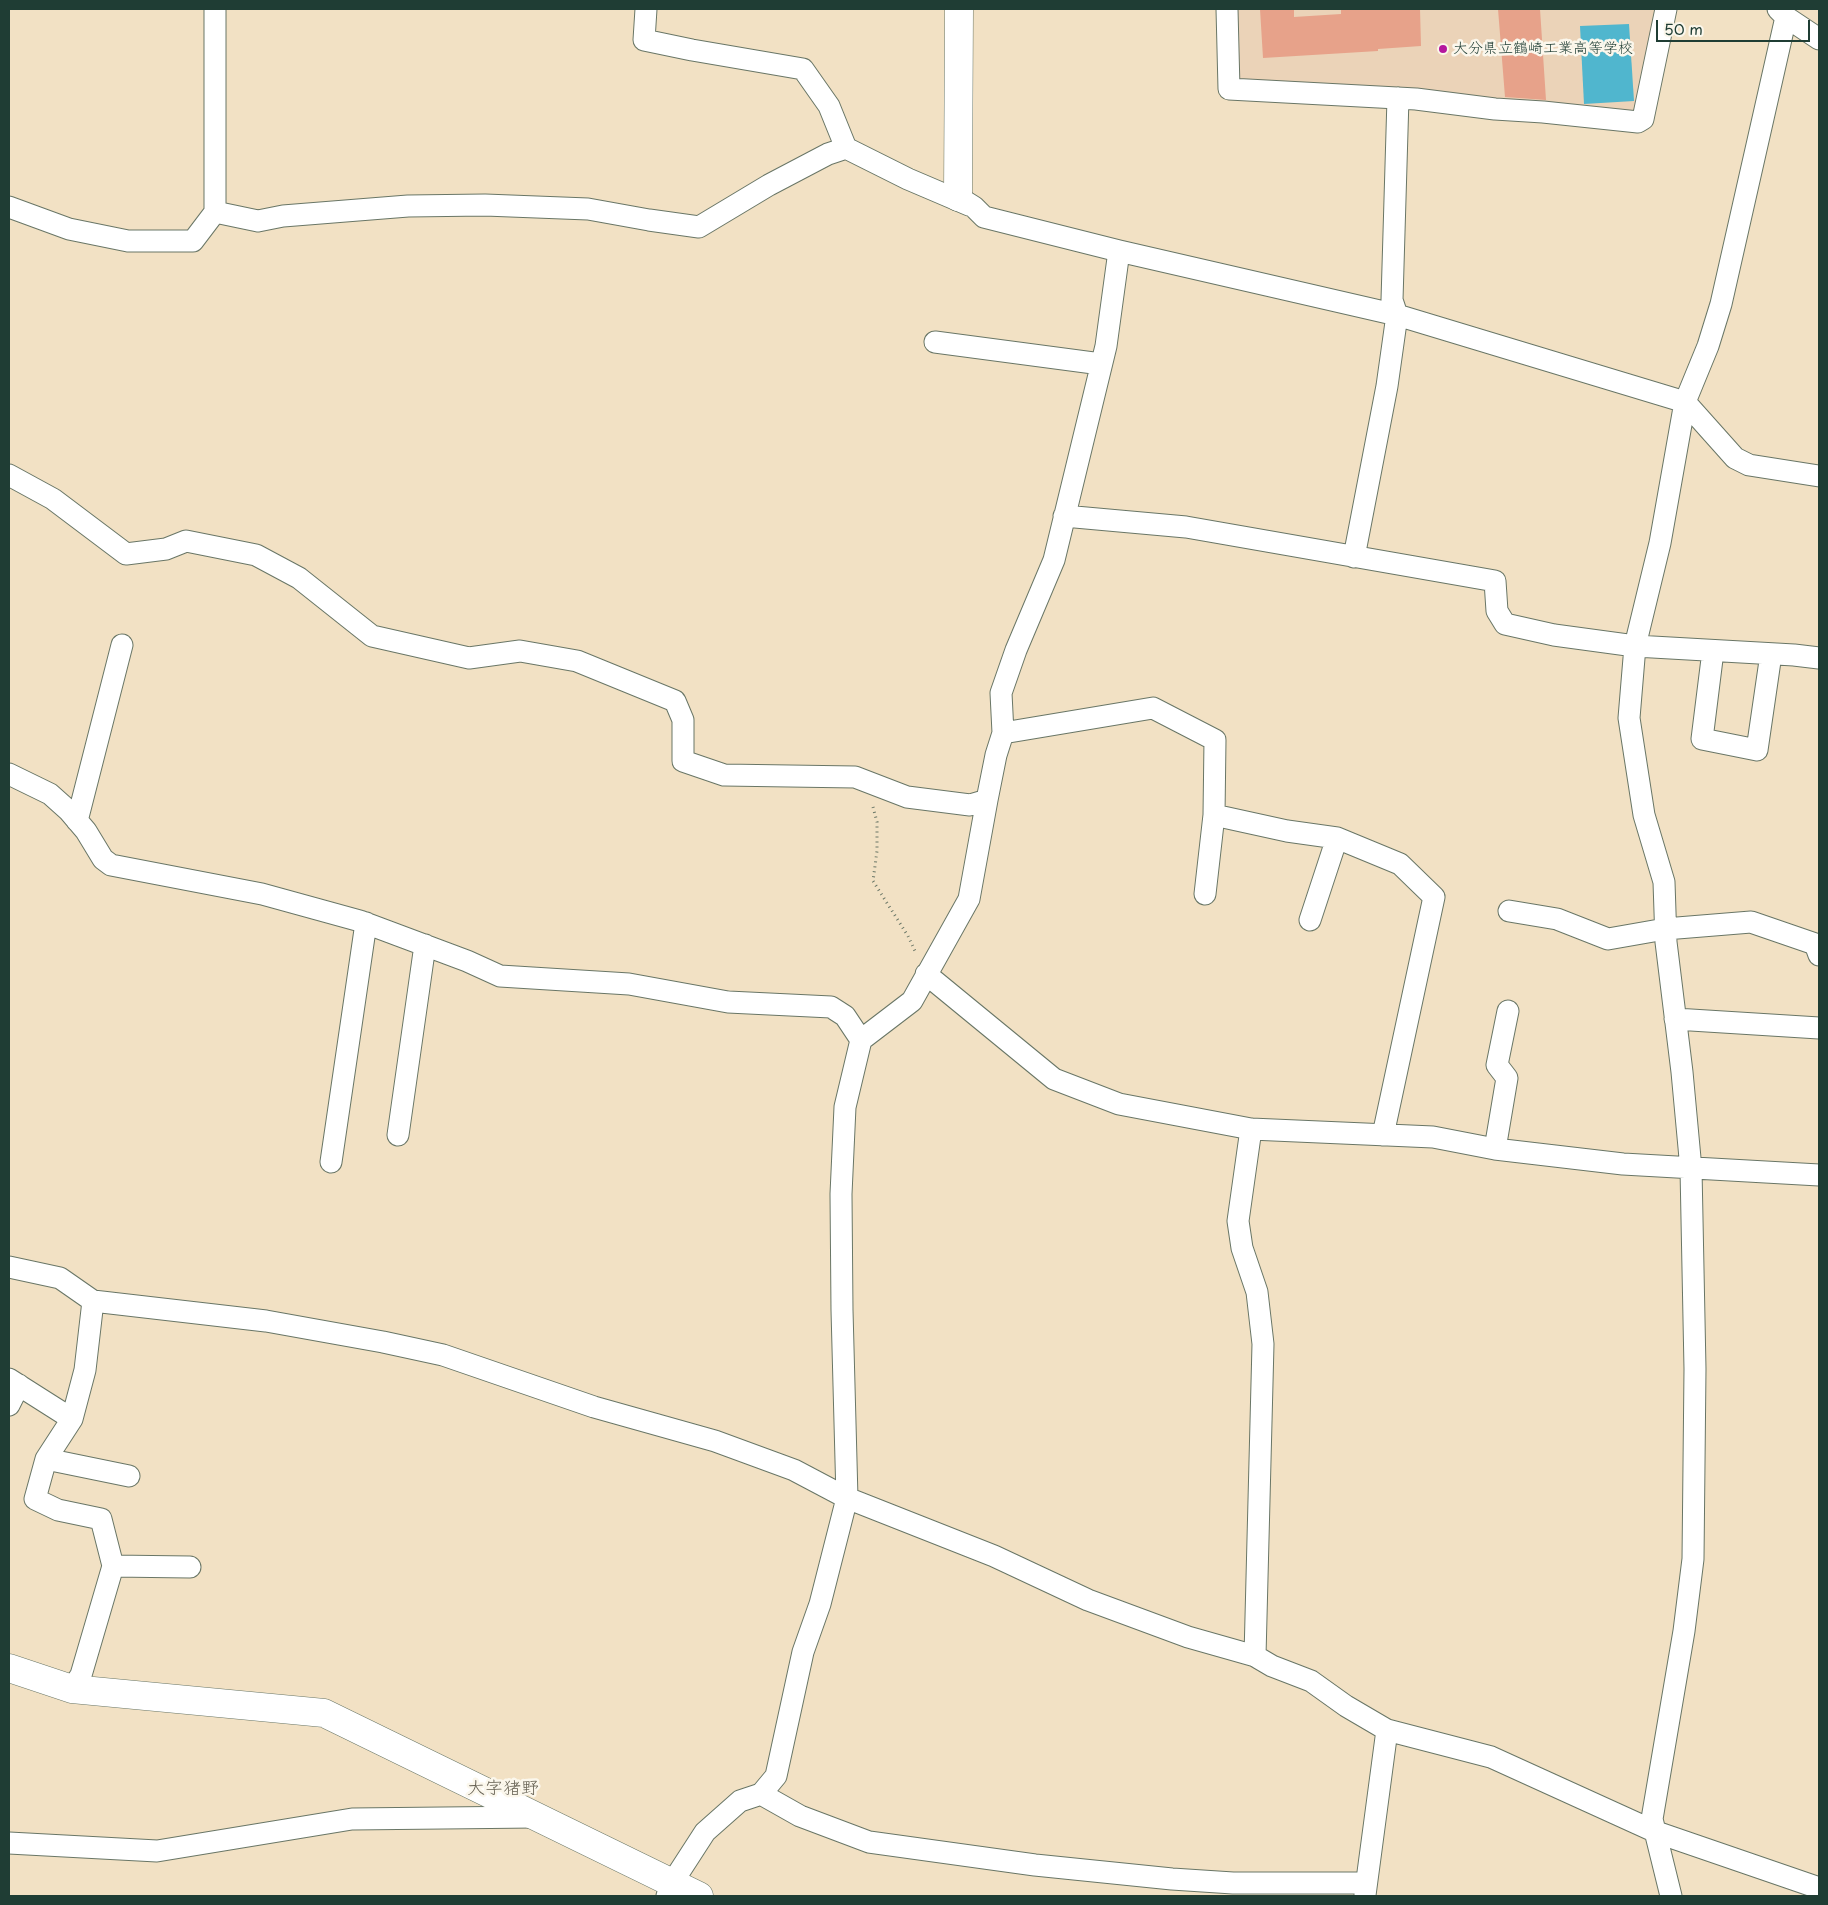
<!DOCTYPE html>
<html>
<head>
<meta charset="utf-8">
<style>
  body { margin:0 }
  #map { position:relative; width:1828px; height:1905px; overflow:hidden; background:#f2e1c4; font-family:"Playpen Sans",sans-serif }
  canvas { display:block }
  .frame { position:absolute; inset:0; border:10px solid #1f3d34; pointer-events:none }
  .scale { position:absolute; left:1656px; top:20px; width:154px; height:22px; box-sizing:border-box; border:2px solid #1f3d34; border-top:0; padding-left:6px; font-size:15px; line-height:18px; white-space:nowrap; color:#1f3d34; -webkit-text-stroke:4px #fbf7ec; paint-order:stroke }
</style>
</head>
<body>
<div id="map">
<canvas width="1828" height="1905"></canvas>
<div class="frame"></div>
<div class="scale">50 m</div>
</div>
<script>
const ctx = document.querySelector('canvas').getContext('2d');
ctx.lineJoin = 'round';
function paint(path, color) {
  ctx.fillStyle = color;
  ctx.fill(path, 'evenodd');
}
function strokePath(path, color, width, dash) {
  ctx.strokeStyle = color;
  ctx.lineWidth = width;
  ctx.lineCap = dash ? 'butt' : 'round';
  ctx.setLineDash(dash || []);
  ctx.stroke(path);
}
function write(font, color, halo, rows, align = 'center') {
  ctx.font = font + ' "Playpen Sans","Klee One",sans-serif';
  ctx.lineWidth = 5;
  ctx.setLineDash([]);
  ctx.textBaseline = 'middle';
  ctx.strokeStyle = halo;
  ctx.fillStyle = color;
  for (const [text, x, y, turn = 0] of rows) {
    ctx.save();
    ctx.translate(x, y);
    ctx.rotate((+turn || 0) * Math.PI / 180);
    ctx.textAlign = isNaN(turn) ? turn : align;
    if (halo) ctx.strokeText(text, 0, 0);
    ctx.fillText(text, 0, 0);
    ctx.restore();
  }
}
const built = new Path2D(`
  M1227 9H1666L1643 119 1229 89Z`);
const water = new Path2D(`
  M1629 24 1634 101 1584 104 1580 26Z`);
const building = new Path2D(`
  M1260 9H1294V17L1341 14V9H1420L1421 46 1378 49V51L1263 58Z
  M1498 9H1540L1546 100 1505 97Z`);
const path = new Path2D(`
  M873 807 877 822V851L873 881 908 936 916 953`);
const street = new Path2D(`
  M646 9 644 40 692 50 803 69 829 106 846 148 908 179 969 205
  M1227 9 1229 89 1416 99 1495 109 1543 112 1638 122 1643 119 1666 9
  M1778 9 1786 17 1819 39
  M958 197 974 207 984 217 1119 251 1397 315 1685 402 1735 458 1749 465 1819 476
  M9 207 69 229 128 241H193L215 212V9
  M215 212 258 221 283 216 408 206 485 205 588 209 649 220 699 227 769 185 828 154 846 148
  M935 342 1101 364
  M9 475 53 499 126 554 166 549 186 541 256 555 299 578 372 636 469 658 520 651 577 661 675 701 683 720V761L724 775 855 777 907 797 970 805 987 800
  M1064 516 1186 527 1495 581 1497 611 1505 624 1554 635 1635 646 1794 655 1819 658
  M1354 557 1387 386 1397 315 1392 300 1398 98
  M1713 651 1702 739 1757 750 1771 654
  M1003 733 1153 708 1215 740 1214 815 1287 831 1337 838 1400 864 1434 897 1383 1135
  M9 774 50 794 69 811 86 831 103 859 111 865 262 894 360 921 467 961 500 976 629 984 728 1002 831 1007 845 1016 861 1040
  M77 821 122 645
  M1205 894 1214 815
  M1509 911 1557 919 1608 939 1665 929 1751 922 1815 944 1819 955
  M1310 920 1337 838
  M926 974 1054 1079 1119 1104 1251 1129 1433 1137 1495 1149 1623 1164 1819 1175
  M1675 1019 1819 1028
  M1251 1129 1238 1221 1242 1248 1257 1292 1263 1344 1255 1656
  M398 1135 425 945
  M1495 1149 1507 1078 1497 1065 1508 1011
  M331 1162 366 923
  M9 1267 60 1278 93 1301 266 1321 383 1342 443 1355 594 1407 715 1441 794 1470 847 1498 994 1556 1088 1600 1188 1637 1255 1656 1272 1666 1311 1681 1346 1706 1387 1730 1491 1757 1656 1832 1819 1888
  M9 1379 72 1419
  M9 1405 19 1385
  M46 1459 129 1476
  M113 1566 190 1567
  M72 1689 81 1675 113 1566 101 1519 58 1510 35 1499 46 1459 72 1419 85 1370 93 1301
  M761 1794 800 1816 869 1842 1035 1865 1172 1879 1233 1883H1366
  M9 1843 157 1851 352 1819 535 1817
  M1365 1895 1387 1730
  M667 1896 672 1883 705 1832 740 1801 761 1794 776 1776 803 1652 820 1604 847 1498 842 1310 841 1194 845 1107 861 1040 912 1001 969 899 987 800 996 755 1003 733 1001 693 1016 650 1054 560 1106 346 1119 251
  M1671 1896 1652 1819 1684 1631 1693 1559 1695 1369 1691 1169 1682 1072 1666 942 1664 882 1644 815 1629 718 1635 646 1660 543 1685 402 1708 346 1721 304 1786 17`);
const secondary = new Path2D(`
  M958 197 959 9
  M9 1668 72 1689 324 1713 699 1896`);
const markers = [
  [1443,49,5,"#b5179e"]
];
const poiNames = [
  ["大分県立鶴崎工業高等学校",1453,49]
];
const quarterNames = [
  ["大字猪野",503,1789]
];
paint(built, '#ebd3b8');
paint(water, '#50b6ce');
paint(building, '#e7a28a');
strokePath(street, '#697666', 23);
strokePath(secondary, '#697666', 29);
strokePath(path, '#697666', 3, [1, 4]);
strokePath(street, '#fff', 21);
strokePath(secondary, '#fff', 28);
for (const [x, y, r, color] of markers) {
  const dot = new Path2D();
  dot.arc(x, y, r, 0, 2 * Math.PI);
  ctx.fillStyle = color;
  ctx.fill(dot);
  strokePath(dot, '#fbf7ec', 2);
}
write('15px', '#1f3d34', '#fbf7ec', poiNames, 'left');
write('18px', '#656052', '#fbf7ec', quarterNames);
</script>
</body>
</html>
